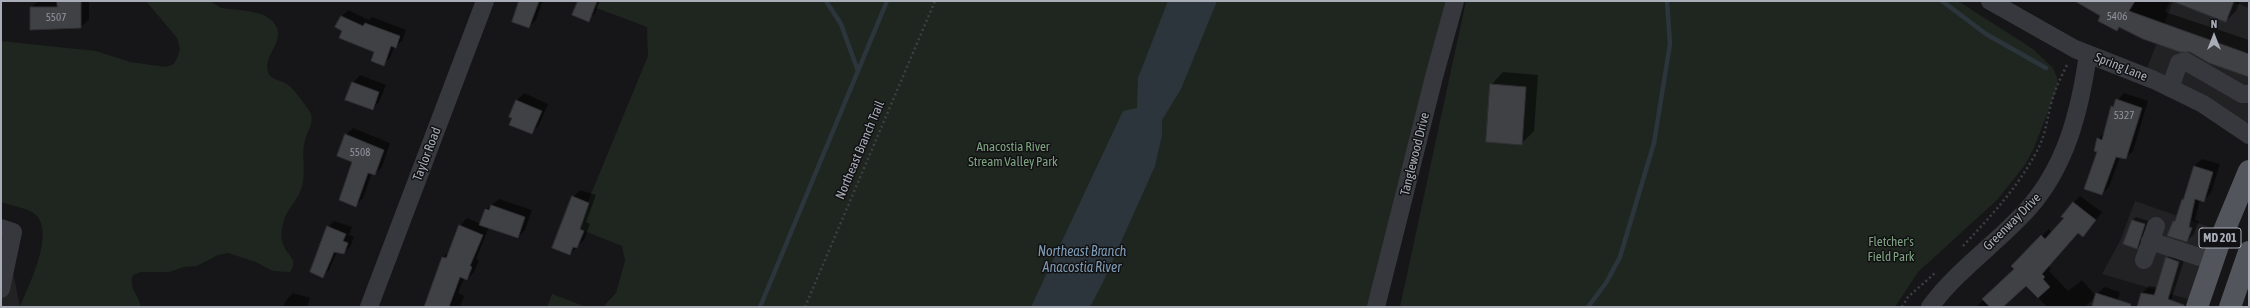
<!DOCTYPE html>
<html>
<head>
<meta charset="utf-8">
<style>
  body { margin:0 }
  #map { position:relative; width:2250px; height:308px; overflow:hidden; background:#161618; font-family:"Asap Condensed",sans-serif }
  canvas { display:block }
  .frame { position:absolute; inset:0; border:2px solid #a8adb8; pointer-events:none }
  .north { position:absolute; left:2194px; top:16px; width:40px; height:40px; -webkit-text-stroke:3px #111113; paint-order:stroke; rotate:0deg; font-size:11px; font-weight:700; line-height:16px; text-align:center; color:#a8adb8 }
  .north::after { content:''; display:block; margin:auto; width:14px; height:18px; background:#a8adb8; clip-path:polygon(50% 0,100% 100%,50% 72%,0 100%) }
</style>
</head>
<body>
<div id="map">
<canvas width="2250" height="308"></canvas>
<div class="frame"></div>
<div class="north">N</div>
</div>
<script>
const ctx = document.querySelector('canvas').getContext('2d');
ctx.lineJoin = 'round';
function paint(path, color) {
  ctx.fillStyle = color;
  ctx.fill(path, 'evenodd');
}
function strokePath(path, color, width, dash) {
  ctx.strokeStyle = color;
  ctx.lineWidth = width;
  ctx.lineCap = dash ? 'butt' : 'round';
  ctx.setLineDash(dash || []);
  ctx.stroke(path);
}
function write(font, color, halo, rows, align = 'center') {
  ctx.font = font + ' "Asap Condensed",sans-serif';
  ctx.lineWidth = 3;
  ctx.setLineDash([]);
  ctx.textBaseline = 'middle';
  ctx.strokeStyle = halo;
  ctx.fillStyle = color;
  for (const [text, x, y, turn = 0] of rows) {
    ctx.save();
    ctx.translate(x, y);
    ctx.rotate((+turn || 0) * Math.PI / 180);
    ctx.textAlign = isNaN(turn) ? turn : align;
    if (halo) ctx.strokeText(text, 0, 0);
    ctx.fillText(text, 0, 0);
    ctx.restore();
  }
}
const built = new Path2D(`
  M2173 1H2230L2249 8V135L2144 76Z
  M2135 201 2223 232 2198 302 2102 274 2120 241Z
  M1 213 20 307H1Z`);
const green = new Path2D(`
  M146 1C166 1 189 0 209 1 214 2 218 7 222 8 239 11 269 9 277 28 283 45 261 57 269 74 272 80 281 80 287 84 295 90 302 101 308 109 316 119 309 128 306 137 299 155 309 176 299 194 295 203 287 210 284 220 282 227 280 236 283 244 286 255 300 259 290 272L273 271 256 262 228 253 218 255 197 266 184 267 169 272H141L133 275C128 289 139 294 141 307H20C28 286 53 239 38 217 31 208 11 206 1 202V41L96 51 130 62 166 67 174 64 177 58 180 49 177 38Z
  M578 1H1450L1375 307H603L616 293 625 261 622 246 577 228 648 56 647 27Z
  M1466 1H1958L2033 49 2053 68 2058 80 2057 88 2034 148 2025 165 1997 200 1918 272 1895 307H1400Z
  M552 294 586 307H547Z`);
const water = new Path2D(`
  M1168 1H1217L1181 89 1162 120V135L1155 166 1103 282 1090 307H1031L1123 111 1137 108 1138 78Z`);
const shadow = new Path2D(`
  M38 1H89V19L81 27 31 8Z
  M520 1H543L536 20 529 27Z
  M579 1H600L595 13 588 20Z
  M2076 1H2170L2165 12 2249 40V74L2120 26 2117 30 2102 16Z
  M2171 1H2240L2236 11 2226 21Z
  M348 10 369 20 372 17 406 30 402 41 394 47 390 58 383 64 375 51 337 27 342 16Z
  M1503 72 1538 75 1534 131 1521 144 1491 85Z
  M360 75 386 85 379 102 372 109 353 83Z
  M524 93 548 104 539 125 532 132 510 116 517 100Z
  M2124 93 2148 101 2133 151 2125 158 2120 157 2109 187 2102 194 2098 139 2105 132 2112 107Z
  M353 128 390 143 382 167 375 174 372 173 363 198 356 205 354 162 346 135Z
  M2202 159 2220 164 2211 193 2204 200 2200 199 2195 220 2199 221 2194 234 2187 241 2174 221 2185 197 2194 166Z
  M580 190 596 195 586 222 590 224 584 240 570 254 573 197Z
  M2080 196 2102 212 2089 229 2078 232 2048 266 2051 269 2049 271 2068 291 2082 280 2096 296 2085 307H2047L2026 284 2003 307H1976L2015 269 2012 266 2049 229 2052 233 2066 218 2073 203Z
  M499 199 532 210 525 230 518 237 489 227 476 259 479 260 474 272 467 279 464 278 458 293 464 296 460 307H425L443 257 450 251 460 226 467 218 481 224 486 209Z
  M2136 217 2148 221 2140 245 2136 248 2133 220Z
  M334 221 352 227 349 235 354 237 350 247 344 253 337 252 329 270 322 277 328 227Z
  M2174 251 2186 254 2169 307H2138L2142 294 2149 286 2157 287 2167 258Z
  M2104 287 2120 292 2116 307H2093L2097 294Z
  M293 293 310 298 307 307H283L286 300Z`);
const stream = new Path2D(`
  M826 1 841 24 858 71
  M1942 1 1986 34 2046 68
  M760 307 887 1
  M1588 307 1606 283 1620 257 1654 143 1670 44 1667 1`);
const building = new Path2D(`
  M57 1H81V28L30 30V7H57Z
  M519 1H539L529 28 512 22Z
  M578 1H597L589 22 572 15Z
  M2075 1H2135L2129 11 2249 54V77L2209 63 2190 52H2180L2143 39 2119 27 2117 31 2098 21 2100 16Z
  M2172 1H2234L2226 22Z
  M341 16 363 26 365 23 400 36 396 48 391 46 384 66 371 61 374 52 339 38 342 31 335 27Z
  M352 82 379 92 373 110 345 100Z
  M1490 84 1526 87 1522 145 1486 142Z
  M2116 99 2142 108 2126 159 2116 157 2102 195 2084 189 2097 152 2094 151 2097 138 2102 140 2111 106 2113 107Z
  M516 100 542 111 532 134 509 125 512 118 509 117Z
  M345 134 384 150 375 175 368 173 356 207 339 200 352 162 337 156Z
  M2194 166 2213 172 2204 202 2195 199 2189 227 2192 228 2187 242 2167 236 2173 221H2175L2182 199 2183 200Z
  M572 196 589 203 580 229 584 231 577 248 573 247 570 255 552 248Z
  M2073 202 2096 220 2083 237 2078 233 2042 274 2045 277 2043 279 2050 287 2038 298 2026 286 2003 307H1990L1982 299 2014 269 2011 266 2041 235 2045 239 2064 218 2061 217Z
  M491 205 525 217 518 238 479 225 485 209 489 210Z
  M2132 220 2145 224 2137 249 2123 244Z
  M459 225 483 235 470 266 472 267 467 280 460 277 449 307H424L442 257 446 258Z
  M327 226 346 234 343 241 348 243 344 254 334 252 323 278 310 272Z
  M2166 257 2179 262 2168 299 2184 305V307H2137L2141 293 2154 295Z
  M2096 293 2131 304 2130 307H2092Z`);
const path = new Path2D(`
  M1963 246C1992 215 2020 185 2039 147 2047 130 2048 111 2054 94 2058 83 2063 73 2068 63
  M805 307 935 1
  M1902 307 1908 297 1935 273`);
const minor = new Path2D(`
  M1990 1 2075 49 2154 80 2203 104 2249 135
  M2170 88 2179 63 2185 61 2242 94H2249
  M1 228 13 232 1 289
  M2150 241 2212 261
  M2144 260 2156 226
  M369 307 485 1
  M1376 307 1434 77 1455 1
  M1930 307C1957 270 1996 244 2027 210 2066 167 2080 111 2088 54`);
const major = new Path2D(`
  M2197 307 2219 243 2249 171
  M2230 307 2249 252`);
const numberNames = [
  ["5406",2117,17],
  ["5507",56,18],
  ["5327",2124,116],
  ["5508",360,153]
];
const shields = [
  [2220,238,42]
];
const shieldNames = [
  ["MD 201",2220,238]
];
const streetNames = [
  ["Spring Lane",2121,67,22],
  ["Northeast Branch Trail",860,150,-67],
  ["Taylor Road",427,154,-69],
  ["Tanglewood Drive",1415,154,-76],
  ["Greenway Drive",2012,222,-45]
];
const parkNames = [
  ["Anacostia River",1013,147],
  ["Stream Valley Park",1013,162],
  ["Fletcher's",1891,242],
  ["Field Park",1891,257]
];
const waterNames = [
  ["Northeast Branch",1082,252],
  ["Anacostia River",1082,268]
];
paint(built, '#222225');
paint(green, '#1e261f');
paint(water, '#2c353c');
paint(shadow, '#0007');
strokePath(stream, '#2c353c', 4.5);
paint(building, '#404145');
strokePath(building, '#303034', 1);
strokePath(path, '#3d3f44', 2.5, [2, 3]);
strokePath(minor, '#37383d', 18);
strokePath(major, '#53555c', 22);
write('11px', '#8e929b', null, numberNames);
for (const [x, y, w] of shields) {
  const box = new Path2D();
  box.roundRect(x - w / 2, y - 10, w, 20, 3);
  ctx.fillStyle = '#111113';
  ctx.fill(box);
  strokePath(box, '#a8adb8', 1);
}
write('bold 12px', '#a8adb8', null, shieldNames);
write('13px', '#a8adb8', '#111113', streetNames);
write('13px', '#7fa381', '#111113', parkNames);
write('italic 14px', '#7f9bb3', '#111113', waterNames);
</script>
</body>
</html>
